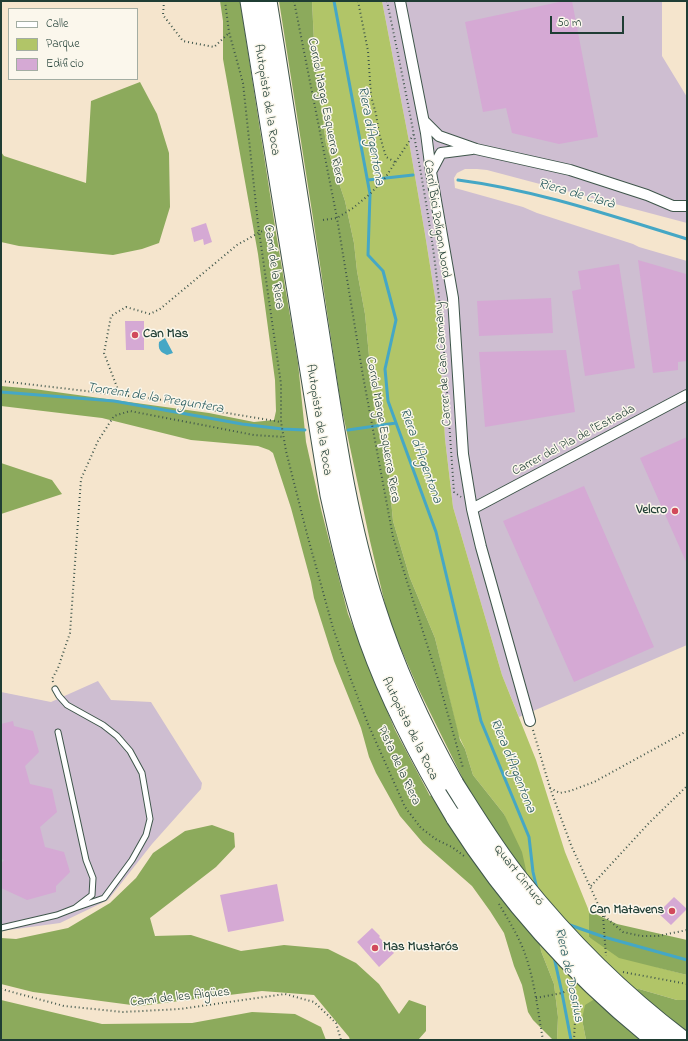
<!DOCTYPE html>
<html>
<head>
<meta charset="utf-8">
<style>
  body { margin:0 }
  #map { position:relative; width:688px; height:1041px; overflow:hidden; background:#f5e5cd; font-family:"Indie Flower",sans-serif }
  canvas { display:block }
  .frame { position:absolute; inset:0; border:2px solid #1f3d34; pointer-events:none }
  .legend { position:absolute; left:8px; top:8px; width:130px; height:72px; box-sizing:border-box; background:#fbf7ec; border:1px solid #a3ada2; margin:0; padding:5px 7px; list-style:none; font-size:12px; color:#1f3d34 }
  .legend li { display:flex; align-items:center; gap:8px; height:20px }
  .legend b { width:20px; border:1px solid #a3ada2 }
  .scale { position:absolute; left:550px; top:16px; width:74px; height:18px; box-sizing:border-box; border:2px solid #1f3d34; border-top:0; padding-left:5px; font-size:12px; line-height:14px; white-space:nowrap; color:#1f3d34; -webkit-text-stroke:3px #fbf7ec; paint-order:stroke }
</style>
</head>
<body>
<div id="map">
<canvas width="688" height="1041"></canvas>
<div class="frame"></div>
<ul class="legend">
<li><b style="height:5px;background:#fff"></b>Calle</li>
<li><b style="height:11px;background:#b1c568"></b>Parque</li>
<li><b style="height:11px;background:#d5a9d4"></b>Edificio</li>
</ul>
<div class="scale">50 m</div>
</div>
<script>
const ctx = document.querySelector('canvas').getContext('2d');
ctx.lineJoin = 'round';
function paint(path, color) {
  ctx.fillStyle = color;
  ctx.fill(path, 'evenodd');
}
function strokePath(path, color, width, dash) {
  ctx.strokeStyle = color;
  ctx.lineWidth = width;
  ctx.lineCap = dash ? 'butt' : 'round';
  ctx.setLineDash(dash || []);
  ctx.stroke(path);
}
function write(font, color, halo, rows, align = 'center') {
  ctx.font = font + ' "Indie Flower",sans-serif';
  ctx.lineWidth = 3;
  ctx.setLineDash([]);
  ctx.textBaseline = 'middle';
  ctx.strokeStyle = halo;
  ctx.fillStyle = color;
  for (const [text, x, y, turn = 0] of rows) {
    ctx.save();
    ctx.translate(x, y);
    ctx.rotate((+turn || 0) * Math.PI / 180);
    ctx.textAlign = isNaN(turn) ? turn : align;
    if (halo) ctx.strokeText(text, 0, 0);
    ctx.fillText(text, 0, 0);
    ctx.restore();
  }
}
const industrial = new Path2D(`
  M382 1H662V56L687 97V223L487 170 477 169H465L457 173 454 178 455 188 523 207 537 213 633 244 639 247 687 261V645L519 717 502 675 453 507 445 439 438 316 425 234 408 136Z
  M98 681 111 700 151 702 202 783 201 789 152 844 108 900 60 923 1 931V692L51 702Z`);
const green = new Path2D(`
  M312 1H382L408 136 425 234 438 316 445 439 453 507 502 675 536 760 565 852 589 911V937L657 967 687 975V1000H677L639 989 606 992 582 1019 586 1040H557L558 1017 554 984 541 951 536 915 504 814 473 775 465 749 458 734 435 638 410 578 393 521 389 478 390 473 375 419 365 314 357 271 354 243 345 201 326 144 313 46 314 42Z`);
const forest = new Path2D(`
  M220 1H240L276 233 298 363 306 442 321 509 348 614 395 730 430 796 462 777 418 688 389 621 370 541 341 405 313 218 279 1H312L314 42 313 46 326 144 345 201 354 243 357 271 365 314 375 419 390 473 389 478 393 521 410 578 435 638 460 740 465 749 473 775 504 814 522 852 536 915 541 951 554 984 558 1017 557 1040H553L533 1020 528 1012 522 985 514 966 504 933 490 911 472 886 423 843 400 816 376 773 369 757 361 728 334 661 314 598 311 582 291 508 273 453 269 450 258 446 191 440 102 418 1 406V386L34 389 209 413 254 422 274 420 276 411 275 380 258 254 223 59V21Z
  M140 82 157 114 169 153 170 207 159 243 142 249 113 255 19 246 1 242V152L4 156 86 183 91 101Z
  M1 463 52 480 62 494 1 514Z
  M212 825 234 833 235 847 216 867 150 918 155 936 191 935 241 951 284 945 328 949 356 963 379 984 399 1014 409 1000 426 1006V1031L418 1040H350L349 1037 314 995 262 991 139 1006 33 992 1 984V938L16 939 68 928 110 903 136 878 153 853 185 831Z
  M589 911 617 924 687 940V975L619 958 589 937Z
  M639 989 677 1000H687V1040H586L582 1019 585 1005 606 992Z
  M1 1000 102 1024 192 1023 252 1012 295 1014 321 1027 326 1040H1Z`);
const water = new Path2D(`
  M165 338 173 353 167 355C160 352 158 349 159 342Z`);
const stream = new Path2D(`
  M334 1 370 194 368 255 383 271 396 320 385 369 388 401 436 532 481 721 529 837 533 872 537 889
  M368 180 413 175
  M458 180C536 190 612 216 687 239
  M1 392 114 401 242 424 282 429 305 430
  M348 430 396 423
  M567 924 604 937 687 960
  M554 957 562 993 571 1040`);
const building = new Path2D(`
  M564 1H572L598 137 559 144 512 133 506 108 483 112 465 22Z
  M206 223 212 242 204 245 203 239 194 242 191 228Z
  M638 260 686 274 687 361 678 362V370L653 373Z
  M619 264 635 368 585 376 572 291 581 289 578 271Z
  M551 298 553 333 479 336 477 301Z
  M125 321H144V350H126Z
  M566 350 575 412 485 427 479 352Z
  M687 437V564L640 458Z
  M584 486 654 647 574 682 503 521Z
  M13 721 14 726 33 731 39 752 25 766 30 784 52 789 57 812 40 827 45 847 64 852 70 872 56 886V892L27 900 1 888V864L4 860 1 859V724Z
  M277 884 284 921 228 932 220 895Z
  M674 897 687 909 671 925 658 913Z
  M372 928 380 936 379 937 394 953 379 967 357 942Z`);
const path = new Path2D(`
  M164 1 163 15 183 41 214 47 229 33
  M225 1 229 32 243 83 258 224 281 384V422L286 451 307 534 333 628 350 677 368 724 405 807 421 828 437 840 452 847 464 856
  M294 1 337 218 363 376 393 537 438 679 463 768
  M358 1 368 51 371 96 376 114 379 133 386 157 395 162
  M387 1C404 83 421 165 433 248 444 329 448 411 454 492L461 497
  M323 220 337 218 353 208 370 194 385 178 414 134
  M1 381 171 401 221 412 281 422
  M120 395 104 353 111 316 126 307 150 314 160 309 237 245 260 232 270 229
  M53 682 52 679 58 668 70 633 81 479 98 441 114 416 130 411 254 435 284 437
  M533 730 550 788 571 845 603 915 623 932 641 936H658L687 930
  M550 788 560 793 570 791 594 782 687 731
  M591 886 649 823 687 786
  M499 904C509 921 520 938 526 957 535 983 538 1013 543 1040
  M603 916 606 956
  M623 972 687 984
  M572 988 575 1020 574 1040
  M1 989 64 1006 123 1012 180 1009 285 994 314 1002 336 1023 341 1040
  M536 998 562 993 576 986`);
const service = new Path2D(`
  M55 689 59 696 67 705 103 725 117 736 130 751 142 773 150 819 146 835 132 860 104 898 75 908
  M1 928 57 915 75 908 92 895 93 878 86 860 58 732`);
const minor = new Path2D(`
  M400 1 426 133 431 172 453 298 463 454 472 509 481 547 530 721
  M424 121 439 136 476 149 570 170 647 195 673 206H687
  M431 172 441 153 472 149
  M472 509 687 395`);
const motorway = new Path2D(`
  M250 1 330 495C341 544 352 593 369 641 391 703 422 761 456 818
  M267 1C284 104 300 207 316 311 332 410 344 510 375 606 395 669 422 727 454 784`);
const motorwayBridge = new Path2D(`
  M454 784C475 817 495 850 519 880 567 940 621 994 682 1040
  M456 818C510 903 577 977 656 1040`);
const markers = [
  [135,335,4,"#d1495b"],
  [675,511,4,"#d1495b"],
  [672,911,4,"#d1495b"],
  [375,948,4,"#d1495b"]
];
const streetNames = [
  ["Autopista de la Roca",266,100,81],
  ["Corriol Marge Esquerra Riera",325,111,79],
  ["Carril Bici Polígon Nord",436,219,81],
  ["Camí de la Riera",273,267,82],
  ["Carrer de Can Carmany",444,364,-94],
  ["Autopista de la Roca",318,420,81],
  ["Corriol Marge Esquerra Riera",382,430,80],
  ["Carrer del Pla de l'Estrada",574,441,-28],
  ["Autopista de la Roca",409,729,64],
  ["Pista de la Riera",398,766,65],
  ["Quart Cinturó",518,876,52],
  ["Camí de les Aigües",180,998,-6]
];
const poiNames = [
  ["Can Mas",143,335],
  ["Velcro",667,511,"right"],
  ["Can Matavens",664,911,"right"],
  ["Mas Mustarós",383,948]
];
const waterNames = [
  ["Riera d'Argentona",370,136,80],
  ["Riera de Clarà",576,195,16],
  ["Torrent de la Preguntera",155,399,9],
  ["Riera d'Argentona",420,456,70],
  ["Riera d'Argentona",512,766,68],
  ["Riera de Dosrius",568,975,78]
];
paint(industrial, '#cebed1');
paint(green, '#b1c568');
paint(forest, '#8caa5c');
paint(water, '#45a7c5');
strokePath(stream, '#45a7c5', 3);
paint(building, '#d5a9d4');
strokePath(service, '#3f564b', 7);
strokePath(minor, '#3f564b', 12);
strokePath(motorway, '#3f564b', 21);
strokePath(path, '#3f564b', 2, [1, 3]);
strokePath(service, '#fff', 5);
strokePath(minor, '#fff', 10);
strokePath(motorway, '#fff', 19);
strokePath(motorwayBridge, '#3f564b', 21, []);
strokePath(motorwayBridge, '#fff', 19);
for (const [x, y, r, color] of markers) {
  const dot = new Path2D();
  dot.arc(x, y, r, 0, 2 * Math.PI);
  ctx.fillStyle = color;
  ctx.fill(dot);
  strokePath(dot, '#fbf7ec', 1.5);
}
write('13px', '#1f3d34', '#fbf7ec', streetNames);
write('bold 13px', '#1f3d34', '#fbf7ec', poiNames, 'left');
write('italic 14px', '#2a5d60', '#fbf7ec', waterNames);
</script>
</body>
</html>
